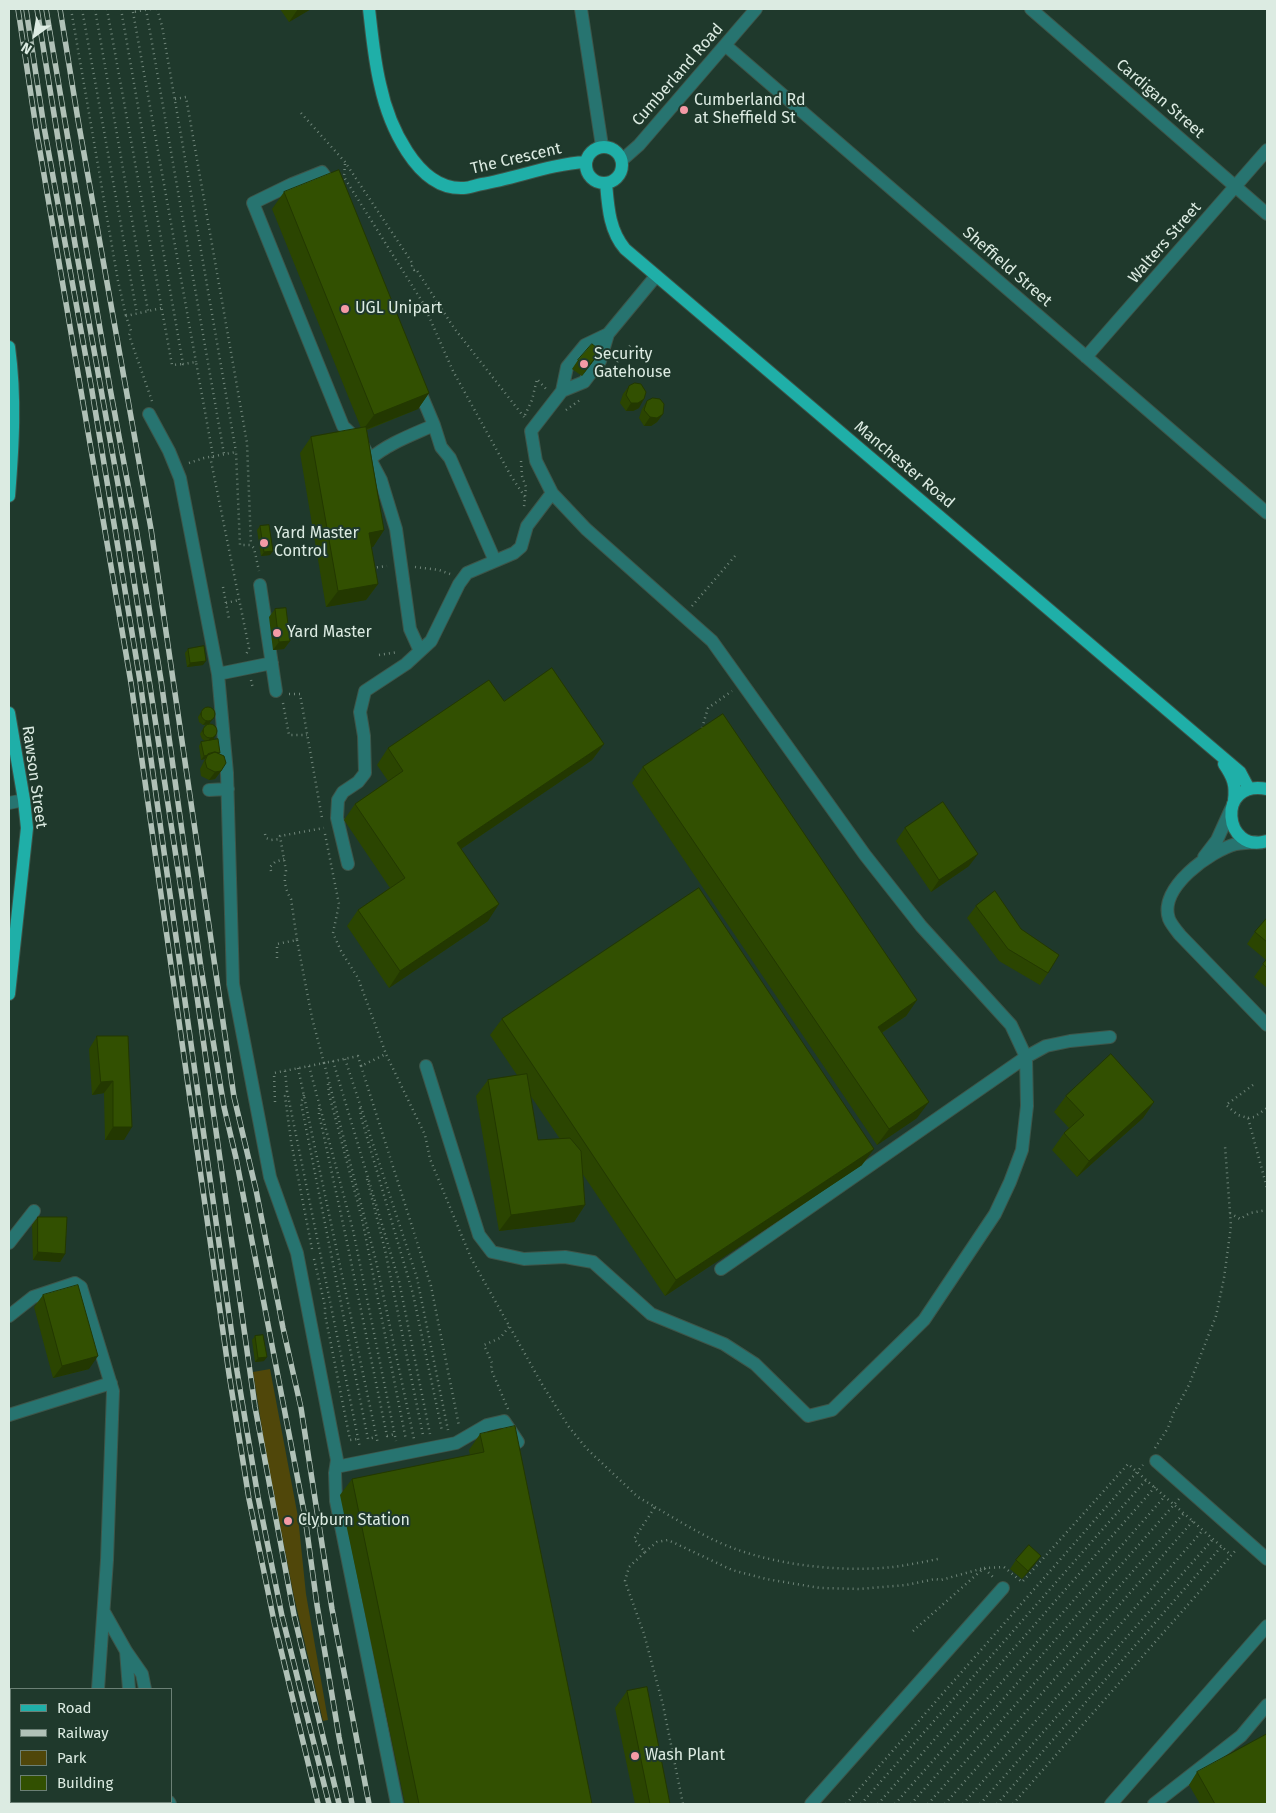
<!DOCTYPE html>
<html>
<head>
<meta charset="utf-8">
<style>
  body { margin:0 }
  #map { position:relative; width:1276px; height:1813px; overflow:hidden; background:#1f392c; font-family:"Fira Sans",sans-serif }
  canvas { display:block }
  .frame { position:absolute; inset:0; border:10px solid #dcebe2; pointer-events:none }
  .legend { position:absolute; left:10px; top:1688px; width:162px; height:115px; box-sizing:border-box; background:#1f392c; border:1px solid #6b8075; margin:0; padding:6px 9px; list-style:none; font-size:15px; color:#dcebe2 }
  .legend li { display:flex; align-items:center; gap:10px; height:25px }
  .legend b { width:25px; border:1px solid #6b8075 }
  .north { position:absolute; left:10px; top:10px; width:50px; height:50px; -webkit-text-stroke:4px #1f392c; paint-order:stroke; rotate:212deg; font-size:14px; font-weight:700; line-height:20px; text-align:center; color:#dcebe2 }
  .north::after { content:''; display:block; margin:auto; width:18px; height:22px; background:#dcebe2; clip-path:polygon(50% 0,100% 100%,50% 72%,0 100%) }
</style>
</head>
<body>
<div id="map">
<canvas width="1276" height="1813"></canvas>
<div class="frame"></div>
<ul class="legend">
<li><b style="height:6px;background:#1fafa8"></b>Road</li>
<li><b style="height:6px;background:#b0c1b7"></b>Railway</li>
<li><b style="height:14px;background:#50470a"></b>Park</li>
<li><b style="height:14px;background:#325001"></b>Building</li>
</ul>
<div class="north">N</div>
</div>
<script>
const ctx = document.querySelector('canvas').getContext('2d');
ctx.lineJoin = 'round';
function paint(path, color) {
  ctx.fillStyle = color;
  ctx.fill(path, 'evenodd');
}
function strokePath(path, color, width, dash) {
  ctx.strokeStyle = color;
  ctx.lineWidth = width;
  ctx.lineCap = dash ? 'butt' : 'round';
  ctx.setLineDash(dash || []);
  ctx.stroke(path);
}
function write(font, color, halo, rows, align = 'center') {
  ctx.font = font + ' "Fira Sans",sans-serif';
  ctx.lineWidth = 4;
  ctx.setLineDash([]);
  ctx.textBaseline = 'middle';
  ctx.strokeStyle = halo;
  ctx.fillStyle = color;
  for (const [text, x, y, turn = 0] of rows) {
    ctx.save();
    ctx.translate(x, y);
    ctx.rotate((+turn || 0) * Math.PI / 180);
    ctx.textAlign = isNaN(turn) ? turn : align;
    if (halo) ctx.strokeText(text, 0, 0);
    ctx.fillText(text, 0, 0);
    ctx.restore();
  }
}
const green = new Path2D(`
  M270 1369 298 1517 306 1594 328 1720 323 1721 294 1597 265 1447 253 1372Z`);
const path = new Path2D(`
  M71 9 118 281 126 316
  M82 9 137 314
  M95 9 148 311
  M107 9 172 365 183 364
  M121 9 183 364 196 362 213 456 211 461 249 648 246 655
  M133 9V12L151 9
  M146 9 224 454
  M157 9 162 26 236 452
  M133 12 196 362
  M175 99 186 97 247 443 251 545
  M301 113 345 162 413 264 412 266 414 270 416 269 454 328 524 417
  M345 164 344 177 423 303 453 371 511 476 525 497
  M614 366 632 343
  M152 401 129 335 131 331 126 316 162 308
  M566 410 580 400
  M525 415 532 400 537 379 547 390
  M521 461 522 476 526 487 524 507
  M189 463 204 458 236 452 240 545H251L254 548 259 571
  M415 567 439 570 450 574
  M372 568 387 566
  M223 587 229 619
  M226 603 239 600
  M692 606 735 556
  M379 655 398 652
  M251 680 253 689
  M289 694H300L322 818
  M283 703 289 735H307
  M702 728 708 708 732 691
  M265 834 266 838 271 840 280 839
  M325 834 339 904 333 933 341 951 358 978 386 1054
  M271 871 270 867 275 862 284 859
  M297 940 312 1018 324 1063 358 1056 361 1066 386 1054 425 1135 430 1159 471 1258 543 1386 569 1427 587 1449 638 1497 655 1507 634 1539 645 1552 629 1567 625 1581 644 1634 663 1705 683 1804
  M277 958V944L297 940 291 899C286 891 283 880 286 871L280 836 324 828
  M345 1059 417 1278 448 1430
  M333 1061 399 1281 430 1434
  M309 1066 353 1230 396 1441
  M361 1066 431 1286 459 1426
  M298 1068 378 1444
  M285 1071 287 1091 285 1096 291 1141 312 1249
  M328 1084 329 1094 362 1219 406 1440
  M1253 1085 1226 1105 1238 1115 1248 1118 1267 1188
  M287 1091 360 1448
  M304 1095 301 1103 368 1439 376 1437
  M275 1102 274 1073 324 1063 376 1261 414 1439
  M319 1108V1114L347 1242 387 1436 395 1434
  M360 1108 361 1117 413 1294 442 1431
  M1248 1118 1254 1117 1267 1108
  M367 1179 385 1250 423 1435
  M1230 1213 1240 1219 1250 1213 1267 1210
  M314 1259 325 1306V1314L350 1440 358 1439
  M508 1409 491 1369 492 1363 484 1345 500 1338 509 1327
  M1155 1448 1168 1428 1174 1412 1189 1385 1216 1316 1224 1278 1231 1226 1225 1146
  M655 1507C672 1517 690 1528 708 1537 759 1564 836 1573 893 1567 908 1565 923 1562 938 1559
  M645 1552 657 1542 668 1540 732 1570 766 1579 820 1588 859 1589 906 1585 935 1579 941 1580 984 1568 994 1578
  M913 1631 984 1568 1004 1567 1022 1582 1128 1464 1231 1555
  M846 1804 1143 1465
  M861 1804 1146 1480
  M878 1804 1155 1487
  M895 1804 1165 1496
  M911 1804 1179 1499
  M928 1804 1184 1513
  M945 1804 1193 1521
  M963 1804 1203 1530
  M980 1804 1213 1539
  M997 1804 1221 1547
  M1013 1804 1236 1550`);
const minor = new Path2D(`
  M581 9 602 146
  M1031 9 1267 214
  M725 45 1267 513
  M622 160 639 145 756 9
  M334 189 322 172 292 184 253 203 343 426 362 444 381 480 396 529 410 629 420 651
  M1086 357 1267 150
  M562 391 567 367 585 345 608 334 656 276
  M149 414 169 451 180 478 218 674 227 773 233 984 270 1177 297 1253 337 1460 335 1473 336 1501 397 1804
  M434 425 441 447 450 458 495 561
  M370 459C389 443 412 435 434 425L418 387
  M260 585 276 691
  M218 674 272 663
  M209 790 228 789
  M9 803 24 800
  M1255 842C1249 843 1242 843 1236 844 1210 851 1158 888 1169 919 1171 924 1176 930 1180 935L1267 1025
  M1204 857 1217 840 1231 809
  M348 864 337 818 338 800 343 792 358 782 365 773 364 736 360 712 365 691 406 664 431 641 459 584 467 573 514 553 521 547 527 526 552 493
  M426 1066 479 1235 492 1252 524 1259 565 1257 593 1262 651 1314 724 1344 755 1364 808 1416 832 1410 924 1320 995 1214 1010 1182 1022 1150 1027 1106 1026 1057 1011 1025 921 926 865 855 712 641 586 529 552 493 536 461 531 431 562 391 584 382 600 361 608 334
  M9 1243 34 1211
  M721 1269 1026 1057 1046 1046 1070 1041 1110 1037
  M9 1316 33 1297 75 1283 81 1287 113 1391 107 1560 98 1689
  M9 1415 111 1383
  M1156 1461 1267 1559
  M336 1467 456 1443 487 1425 504 1421 518 1442
  M104 1612 126 1651 142 1674 145 1689
  M126 1651 129 1689
  M94 1802V1804
  M149 1802V1804
  M169 1802 170 1804
  M811 1804 1003 1588
  M1111 1804 1267 1626
  M1154 1804 1241 1736 1267 1705`);
const major = new Path2D(`
  M369 9C372 34 374 59 380 84 388 122 416 191 464 188 470 188 476 185 482 184 517 178 550 164 586 162
  M586 165a18 18 0 1 1 36 0a18 18 0 1 1-36 0Z
  M606 183C608 206 609 230 625 249L1240 772 1249 789
  M9 347C16 398 13 446 9 496
  M9 713 24 800 27 828 9 994
  M1224 764C1233 777 1236 785 1234 800
  M1267 789C1215 779 1224 855 1267 841`);
const rail = new Path2D(`
  M18 9 36 128 131 683 229 1374 249 1499 274 1621 318 1804
  M26 9 44 127 92 391 140 681 237 1371 258 1497 282 1616 329 1804
  M37 9 75 244 126 529 193 968 255 1407 294 1615 339 1804
  M46 9 110 388 136 528 161 680 201 968 224 1107 236 1158 305 1517 317 1605 339 1737 352 1804
  M60 9 78 120 151 529 234 1097 256 1190 283 1328 301 1408 332 1609 369 1804`);
const wall = new Path2D(`
  M280 9H311L289 22Z
  M284 192 429 393 418 409 367 430 384 530 373 547H371L378 584 366 600 326 607 300 453 311 437 361 428 272 209Z
  M601 351 582 376 572 369 578 360Z
  M629 386 639 408 633 411H626L620 403 623 394Z
  M647 401 663 414 657 422 651 426H644L639 418 642 409Z
  M260 526 270 555 261 556 257 530Z
  M275 609 290 641 284 649 273 650 269 617Z
  M188 649 203 665 187 667 185 653Z
  M504 701 604 744 592 760 461 849 488 921 389 988 347 926 358 910 390 888 344 820 355 804 388 781 377 765 388 748Z
  M203 709 210 724 221 771 215 779 209 780 201 776 200 769 205 759 201 760 199 746 201 742 205 741 202 739 200 734 205 725 208 724 203 725 199 722 198 717Z
  M643 767 917 1000 906 1016 882 1033 917 1118 877 1145 632 783Z
  M905 828 969 866 931 892 896 841Z
  M976 906 1048 973 1040 985 999 961 967 918Z
  M1267 918V988L1254 977 1266 960 1247 944 1255 932Z
  M502 1019 862 1165 665 1296 582 1173 585 1205 574 1222 499 1231 476 1096 488 1080 517 1075 490 1035ZM530 1095 543 1114 560 1139 538 1140Z
  M97 1036H128L124 1140H105L104 1093 92 1095 89 1049Z
  M1066 1096 1154 1102 1143 1118 1077 1177 1052 1150 1064 1133 1069 1128 1054 1112Z
  M38 1217 65 1254 60 1262 33 1260 32 1225Z
  M43 1295 89 1369 53 1378 34 1307Z
  M255 1336 264 1361 255 1362 252 1340Z
  M480 1434 592 1804H405L340 1495 352 1479 470 1455 469 1450Z
  M1016 1560 1035 1564 1022 1579 1010 1569Z
  M627 1691 670 1804H635L615 1708Z
  M1197 1772 1267 1804H1200L1189 1785Z`);
const shadedWall = new Path2D(`
  M298 9H311L289 22Z
  M601 351 595 359 582 376 587 368Z
  M429 393 418 409 362 431 374 415Z
  M644 399 639 408 633 411H626L631 403Z
  M663 414 657 422 651 426H644L650 417Z
  M384 530 373 547 357 549 369 533Z
  M273 551 270 555 261 556 264 552Z
  M378 584 366 600 326 607 338 591Z
  M290 641 284 649 273 650 279 642Z
  M206 661 203 665 187 667 190 663Z
  M212 720 209 724 203 725 206 721Z
  M216 735 213 740 208 742 210 738Z
  M604 744 592 760 446 859 457 843Z
  M208 755 205 759 201 760 204 756Z
  M221 771 215 779 209 780 215 772Z
  M978 854 969 866 931 892 939 880Z
  M499 904 488 921 389 988 400 971Z
  M917 1000 906 1016 866 1043 878 1027Z
  M113 1081 104 1093 92 1095 101 1082Z
  M929 1102 917 1118 877 1145 889 1129Z
  M1154 1102 1143 1118 1077 1177 1089 1161Z
  M113 1127H132L124 1140H105Z
  M874 1149 862 1165 665 1296 676 1280Z
  M585 1205 574 1222 499 1231 511 1215Z
  M38 1252 65 1254 60 1262 33 1260Z
  M98 1356 89 1369 53 1378 62 1366Z
  M267 1357 264 1361 255 1362 258 1358Z
  M1041 1556 1035 1564 1022 1579 1028 1571Z`);
const building = new Path2D(`
  M339 170 429 393 374 415 284 192Z
  M592 344 601 351 587 368 578 360Z
  M635 383 641 384 646 392 644 399 638 403H631L626 395 629 386Z
  M653 398 660 399 664 404 663 414 657 418 650 417 644 410 647 401Z
  M366 427 384 530 369 533 378 584 338 591 311 437Z
  M269 525 273 551 264 552 260 526Z
  M286 608 290 641 279 642 275 609Z
  M204 646 206 661 190 663 188 649Z
  M552 668 604 744 457 843 499 904 400 971 358 910 405 878 355 804 403 771 388 748 489 680 504 701Z
  M201 714a7 7 0 1 1 14 0a7 7 0 1 1-14 0Z
  M723 714 917 1000 878 1027 929 1102 889 1129 643 767Z
  M203 731a7 7 0 1 1 14 0a7 7 0 1 1-14 0Z
  M218 739 220 753 215 752 208 755 204 756 201 742Z
  M215 752 224 756 226 763 221 771 215 772 207 768 205 761 208 754Z
  M943 802 978 854 939 880 905 828Z
  M699 888 874 1149 676 1280 502 1019Z
  M995 891 1021 929 1059 955 1048 973 1008 949 976 906Z
  M1267 918V942L1255 932Z
  M1267 959V968L1263 964Z
  M97 1036H128L132 1127H113V1081L101 1082Z
  M1111 1054 1154 1102 1089 1161 1064 1133 1084 1115 1066 1096Z
  M527 1074 538 1140 570 1138 581 1151 585 1205 511 1215 488 1080Z
  M38 1217H67L65 1254 38 1252Z
  M78 1285 98 1356 62 1366 43 1295Z
  M263 1335 267 1357 258 1358 255 1336Z
  M515 1426 592 1804H419L352 1479 484 1452 480 1434Z
  M1029 1545 1041 1556 1028 1571 1016 1560Z
  M647 1687 670 1804H650L627 1691Z
  M1267 1734V1804H1215L1197 1772Z`);
const markers = [
  [684,110,5,"#f49aa6"],
  [345,309,5,"#f49aa6"],
  [584,364,5,"#f49aa6"],
  [264,543,5,"#f49aa6"],
  [277,633,5,"#f49aa6"],
  [288,1521,5,"#f49aa6"],
  [635,1756,5,"#f49aa6"]
];
const streetNames = [
  ["Cumberland Road",678,75,-49],
  ["Cardigan Street",1160,99,41],
  ["The Crescent",516,159,-13],
  ["Walters Street",1165,243,-49],
  ["Sheffield Street",1007,267,41],
  ["Manchester Road",904,465,40],
  ["Rawson Street",34,777,82]
];
const poiNames = [
  ["Cumberland Rd",694,101],
  ["at Sheffield St",694,119],
  ["UGL Unipart",355,309],
  ["Security",594,355],
  ["Gatehouse",594,373],
  ["Yard Master",274,534],
  ["Control",274,552],
  ["Yard Master",287,633],
  ["Clyburn Station",298,1521],
  ["Wash Plant",645,1756]
];
paint(green, '#50470a');
strokePath(minor, '#3d5549', 14);
strokePath(major, '#3d5549', 14);
strokePath(path, '#6f8579', 2.5, [1, 4]);
strokePath(minor, '#277470', 12);
strokePath(major, '#1fafa8', 12);
strokePath(rail, '#b0c1b7', 5.5);
strokePath(rail, '#1f392c', 4, [11]);
paint(wall, '#2b4501');
paint(shadedWall, '#233801');
paint(building, '#325001');
strokePath(building, '#233801', 1);
for (const [x, y, r, color] of markers) {
  const dot = new Path2D();
  dot.arc(x, y, r, 0, 2 * Math.PI);
  ctx.fillStyle = color;
  ctx.fill(dot);
  strokePath(dot, '#1f392c', 2);
}
write('16px', '#dcebe2', '#1f392c', streetNames);
write('16px', '#dcebe2', '#1f392c', poiNames, 'left');
</script>
</body>
</html>
